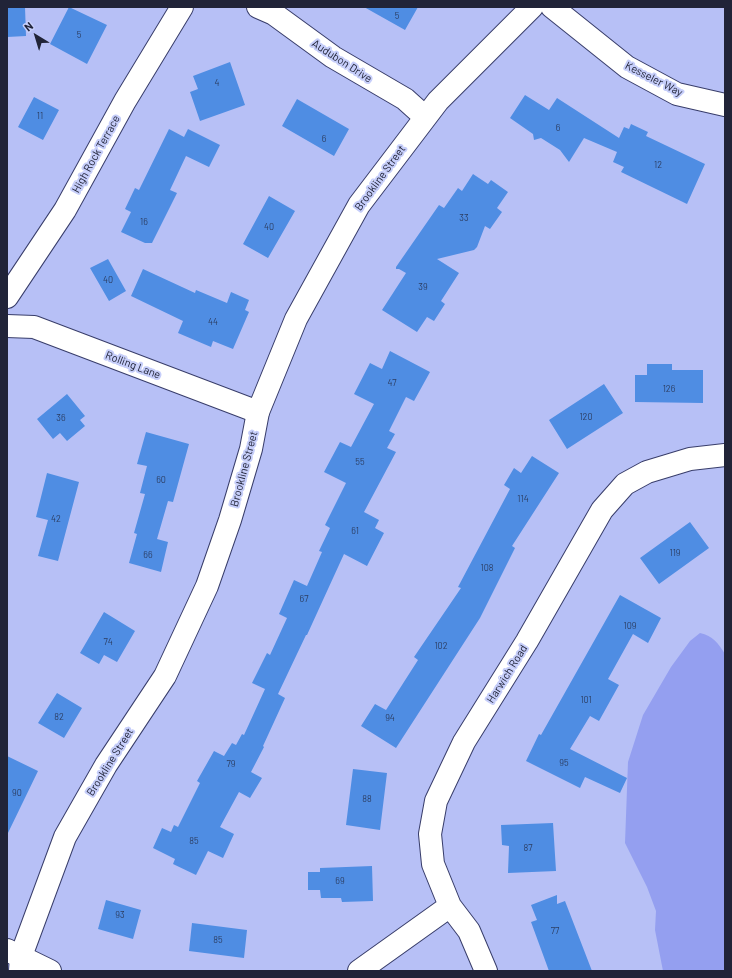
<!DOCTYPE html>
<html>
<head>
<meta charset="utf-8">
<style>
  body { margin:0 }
  #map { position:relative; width:732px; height:978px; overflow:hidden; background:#b7c0f6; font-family:Barlow,sans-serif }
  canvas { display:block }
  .frame { position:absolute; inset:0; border:8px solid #212438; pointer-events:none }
  .north { position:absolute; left:16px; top:16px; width:40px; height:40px; -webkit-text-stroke:3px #c6cefa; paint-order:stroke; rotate:322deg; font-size:11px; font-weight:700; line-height:16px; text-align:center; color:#212438 }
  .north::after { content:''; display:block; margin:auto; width:14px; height:18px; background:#212438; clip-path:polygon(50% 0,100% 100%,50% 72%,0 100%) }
</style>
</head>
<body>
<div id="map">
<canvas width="732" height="978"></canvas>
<div class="frame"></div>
<div class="north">N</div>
</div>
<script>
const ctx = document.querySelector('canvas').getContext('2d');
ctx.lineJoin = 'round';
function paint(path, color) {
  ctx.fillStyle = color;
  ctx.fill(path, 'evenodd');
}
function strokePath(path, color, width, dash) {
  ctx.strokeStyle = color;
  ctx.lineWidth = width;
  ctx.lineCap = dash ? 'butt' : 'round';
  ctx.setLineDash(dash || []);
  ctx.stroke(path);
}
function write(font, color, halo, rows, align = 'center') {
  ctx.font = font + ' Barlow,sans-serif';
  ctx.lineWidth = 4;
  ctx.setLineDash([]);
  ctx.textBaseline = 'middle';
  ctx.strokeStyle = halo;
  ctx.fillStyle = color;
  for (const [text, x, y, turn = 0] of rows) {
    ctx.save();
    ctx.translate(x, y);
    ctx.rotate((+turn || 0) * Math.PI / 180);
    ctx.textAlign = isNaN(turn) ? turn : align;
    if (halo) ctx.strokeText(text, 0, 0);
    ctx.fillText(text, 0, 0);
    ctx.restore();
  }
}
const green = new Path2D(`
  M700 633C713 636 718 643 725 654V971H663L655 930 656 911 647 887 625 843 628 762 643 715 671 667 690 641Z`);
const building = new Path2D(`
  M7 7H25L26 36 7 37Z
  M69 7 107 25 87 64 50 44Z
  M364 7H418L405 30Z
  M230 62 245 105 200 121 190 92 198 89 193 76Z
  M525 95 549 110 557 98 619 138 624 127 629 129 631 124 648 132 646 136 705 164 687 204 621 172 624 167 613 162 617 152 584 138 569 162 560 150 541 138 534 140 533 134 510 118Z
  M34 97 59 110 43 140 18 127Z
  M297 99 349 129 334 156 282 126Z
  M169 129 184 137 188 129 220 145 209 167 186 156 170 190 177 193 152 243H145L121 232 131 212 125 209 135 188 139 190Z
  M473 174 488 184 491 180 508 192 497 208 502 212 490 229 485 226 477 247 474 250 437 259 459 273 441 301 445 304 434 321 427 317 417 332 382 310 406 273 399 269H396V267L439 205 444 208 458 188 462 191Z
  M269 196 295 211 268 258 243 244Z
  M108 259 126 291 109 301 90 268Z
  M143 269 195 293 196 290 227 303 231 292 249 300 245 310 249 312 233 349 213 341 211 347 178 333 183 321 131 296Z
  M390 351 430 372 414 401 406 397 389 431 395 434 387 448 396 452 364 512 379 520 375 528 384 533 367 566 344 554 307 635H306L278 694 285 698 263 746 264 747 251 772 262 778 250 798 239 792 220 827 234 834 223 858 208 851 196 875 173 864 175 859 153 848 162 828 171 832 174 825 178 827 200 783 197 781 214 751 224 756 232 743 236 745 242 734 244 735 265 689 252 683 267 653 270 655 287 618 279 614 294 580 307 586 322 552 319 551 330 528 325 525 346 483 324 472 340 442 351 447 374 404 354 394 370 363 382 369Z
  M647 364H672V370H703V403L635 402V375H647Z
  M604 384 623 413 567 449 549 420Z
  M67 394 85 416 80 420 85 426 67 441 60 433 53 439 37 419Z
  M146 432 189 444 173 502 168 501 157 539 168 542 161 572 129 563 137 534 134 533 145 494 140 493 147 466 137 464Z
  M532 456 559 473 512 546 515 548 480 618 396 748 361 726 375 704 386 710 418 660 414 657 461 588 458 587 510 489 504 485 514 468 521 473Z
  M47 473 79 482 58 561 38 556 48 520 36 517Z
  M690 522 709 548 659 584 640 558Z
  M620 595 661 618 648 643 633 634 608 679 619 685 599 721 590 716 570 749 627 778 620 793 585 777 580 788 526 761 539 734 541 735Z
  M104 612 135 631 117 662 104 655 99 664 80 653Z
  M57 693 82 708 64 738 38 723Z
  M7 756 38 771 7 835Z
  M353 769 387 773 380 830 346 825Z
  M553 823 556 871 508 873 509 846 502 845 501 825Z
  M372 866 373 901 342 902 341 898H321L320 890H308V872H320V868Z
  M557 895V904L565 901 592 971H549L531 922 537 920 531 905Z
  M106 900 141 910 133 939 98 929Z
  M192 923 247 930 244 958 189 951Z`);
const minor = new Path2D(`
  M258 7 274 14 333 57 405 99 425 117
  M552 7 627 67 677 94 725 105
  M7 297 65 210 125 101 182 7
  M7 326 34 327 258 412
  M7 950 50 971
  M359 971 450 906
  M486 971 469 931 450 906 433 864 430 834 436 801 464 742 527 641 602 510 625 484 647 472 690 459 725 455`);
const major = new Path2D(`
  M20 971 21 956 65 837 106 765 165 676 207 586 230 520 251 449 258 412 296 319 359 205 438 101 532 7`);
const numberNames = [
  ["5",397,16],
  ["5",79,35],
  ["4",217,83],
  ["11",40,116],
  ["6",558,128],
  ["6",324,139],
  ["12",658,165],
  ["33",464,218],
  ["16",144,222],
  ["40",269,227],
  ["40",108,280],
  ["39",423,287],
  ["44",213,322],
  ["47",392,383],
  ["126",669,389],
  ["120",586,417],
  ["36",61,418],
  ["55",360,462],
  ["60",161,480],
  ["114",523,499],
  ["42",56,519],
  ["61",355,531],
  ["119",675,553],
  ["66",148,555],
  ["108",487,568],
  ["67",304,599],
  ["109",630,626],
  ["74",108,642],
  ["102",441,646],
  ["101",586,700],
  ["82",59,717],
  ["94",390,718],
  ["95",564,763],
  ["79",231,764],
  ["90",17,793],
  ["88",367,799],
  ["85",194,841],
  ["87",528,848],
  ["69",340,881],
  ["93",120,915],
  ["77",555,931],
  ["85",218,940]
];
const streetNames = [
  ["Audubon Drive",342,61,33],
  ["Kesseler Way",654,79,27],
  ["High Rock Terrace",96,154,-61],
  ["Brookline Street",380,178,-54],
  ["Rolling Lane",133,365,21],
  ["Brookline Street",244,469,-75],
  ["Harwich Road",507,674,-58],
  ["Brookline Street",110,762,-58]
];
paint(green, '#949ff0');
paint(building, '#4f8de3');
strokePath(minor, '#383d6a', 24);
strokePath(major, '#383d6a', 24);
strokePath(minor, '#fff', 22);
strokePath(major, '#fff', 22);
write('9px', '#2c3e63', null, numberNames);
write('11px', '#212438', '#c6cefa', streetNames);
</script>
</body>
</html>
